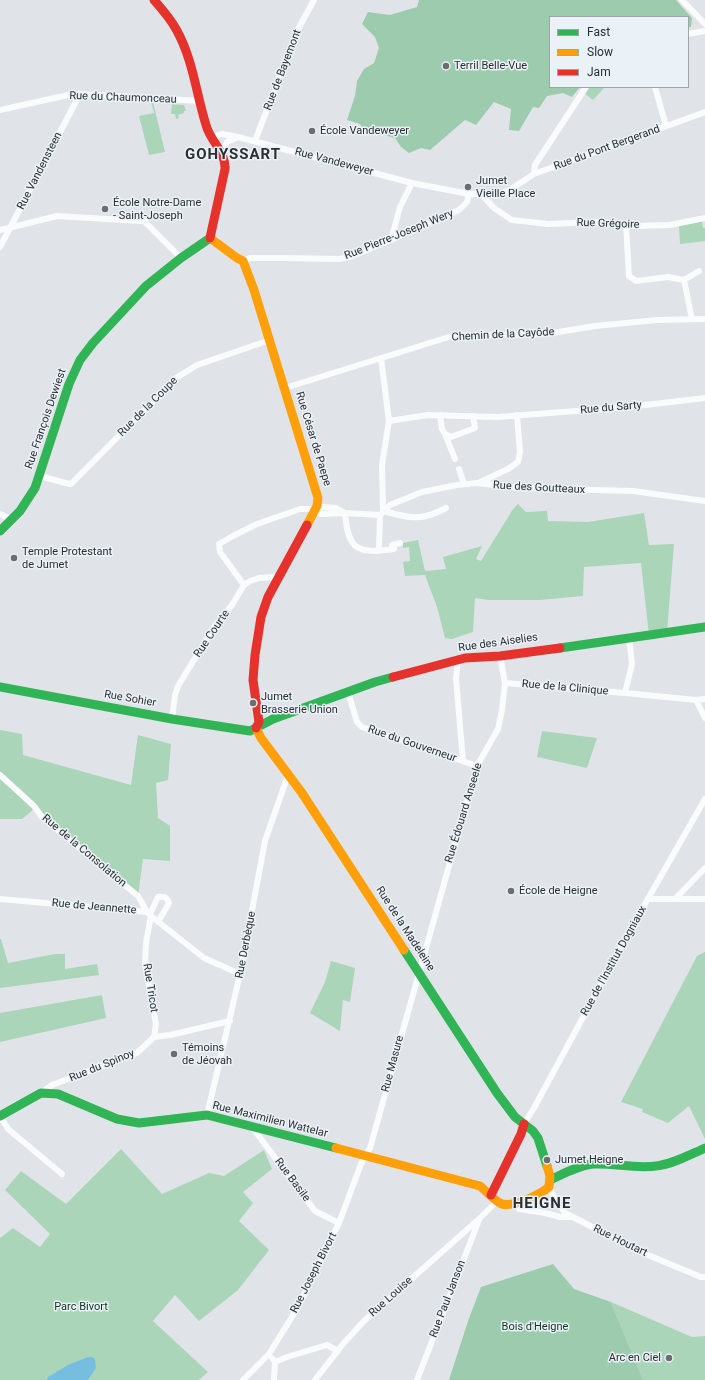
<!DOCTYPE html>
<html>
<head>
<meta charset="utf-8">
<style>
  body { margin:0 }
  #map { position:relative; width:705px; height:1380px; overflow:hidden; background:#e0e4e8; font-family:Roboto,sans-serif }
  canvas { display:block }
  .legend { position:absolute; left:549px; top:16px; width:140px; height:72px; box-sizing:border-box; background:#eaf2f8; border:1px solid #9ea4a8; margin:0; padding:5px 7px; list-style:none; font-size:12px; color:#2c2e31 }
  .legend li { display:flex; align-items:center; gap:8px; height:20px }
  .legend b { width:20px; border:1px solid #9ea4a8 }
</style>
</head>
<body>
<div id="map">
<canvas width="705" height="1380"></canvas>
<ul class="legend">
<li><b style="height:5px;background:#30b455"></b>Fast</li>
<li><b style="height:5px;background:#ff9f0a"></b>Slow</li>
<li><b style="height:5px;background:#e5322d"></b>Jam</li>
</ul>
</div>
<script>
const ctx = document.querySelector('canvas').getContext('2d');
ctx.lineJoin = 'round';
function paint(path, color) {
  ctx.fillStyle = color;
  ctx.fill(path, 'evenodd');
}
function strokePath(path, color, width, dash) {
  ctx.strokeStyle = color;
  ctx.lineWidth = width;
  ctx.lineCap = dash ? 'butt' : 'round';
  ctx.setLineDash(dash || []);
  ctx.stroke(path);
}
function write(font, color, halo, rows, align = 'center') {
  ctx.font = font + ' Roboto,sans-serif';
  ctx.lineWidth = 3;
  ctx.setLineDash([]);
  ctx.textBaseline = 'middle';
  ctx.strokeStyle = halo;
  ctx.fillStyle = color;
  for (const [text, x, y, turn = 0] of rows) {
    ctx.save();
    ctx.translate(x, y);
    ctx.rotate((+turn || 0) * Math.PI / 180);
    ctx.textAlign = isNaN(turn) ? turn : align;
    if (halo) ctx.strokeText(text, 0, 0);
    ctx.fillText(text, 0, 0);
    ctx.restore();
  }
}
const green = new Path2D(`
  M586 87H605L593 100 583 92Z
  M151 102H153L165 152 149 155 139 116 154 113Z
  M172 104 184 105 186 111H184V113L178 115 179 118 176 119 175 114H171Z
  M702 221 703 228H705V241L680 244 679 226Z
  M518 504 526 512 547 511 548 521 588 522 644 513 649 545 674 544 667 632 649 635 641 563 584 567 583 596 540 600H488L475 598 473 632 452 639 445 638 437 607 425 575 405 576 403 562 410 561 409 547 403 548V543L418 540 425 571 446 569 443 557 482 546 476 559 481 561 513 509Z
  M0 730 22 734 23 755 131 785 138 735 171 744 168 780 156 783 158 818 170 826V861L143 859 138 896 34 809 22 819H0Z
  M542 731 597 738 587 768 537 757Z
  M0 939H1L8 963 55 954H65V969L97 964 99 975 0 988Z
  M705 952V1139L689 1106 668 1123 642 1112 643 1109 621 1102 697 956Z
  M331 961 355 968 350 1002 343 1000 340 1031 310 1013 325 982Z
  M102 995 106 1018 0 1042V1013Z
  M121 1149 162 1194 209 1173 224 1176 264 1150 272 1169 243 1192 253 1203 239 1221 269 1250 238 1290 199 1321 175 1295 153 1321 208 1372 199 1380H0V1238L13 1228 40 1247 50 1234 5 1190 21 1171 66 1204Z
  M611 1302 692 1337 705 1336V1380H643Z`);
const forest = new Path2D(`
  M419 0H676L692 18 691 27H688V17H550V87H580L572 97 563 93 547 96 539 108 533 107 519 131 509 130 511 109 494 102 476 125 465 120 430 150 421 148 409 153 401 147 395 138 363 129 360 124 347 120 355 96 357 81 364 69 374 63 379 48 375 37 362 24 368 12 390 15 417 7Z
  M553 1264 574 1289 611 1302 643 1380H449L468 1321 481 1287Z`);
const water = new Path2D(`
  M88 1357H92L95 1359 96 1368 88 1380H47L48 1377 68 1365Z`);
const street = new Path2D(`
  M682 0 705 24
  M688 34 705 31
  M655 87 666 126
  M0 110 68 95 80 94 200 101
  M213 137 222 134 238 137 412 183 469 194H498L508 191 534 174 705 112
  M255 141 297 31 314 0
  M222 151 227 142 238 137
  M534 174 535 165 586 87
  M482 195 494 208 512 220 548 224 597 222 632 226 670 225 705 218
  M626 225 629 276 636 281 668 277 684 280 692 319
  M0 230 57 216 140 221H144L181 258
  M391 240 400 207 412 183
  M0 247 80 94
  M243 261 250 258H284L339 259 350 257 393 239 459 210 467 202 469 194
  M684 280 699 271
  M381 358 389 421 382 465 383 511C410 518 420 522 446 508
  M285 388 452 336 546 334 595 326 657 320 705 319
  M440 415 442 429 445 434 451 437 475 428 473 416
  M389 421 428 415 498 417 628 407 705 398
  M445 434 455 459
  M459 469 464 484
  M39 476 70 484 72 483 176 378 197 365 270 340
  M478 483 508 469 518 462 520 452 517 415
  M315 509 318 513 322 514 345 513 380 515
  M345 513C348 550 357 554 394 549L392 545 400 543
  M0 514 12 520
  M380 515 390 505 422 492 457 485 477 483 521 488 633 491 705 501
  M378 551 379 547 380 515
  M244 585 220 552 219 544 233 536 257 524 300 509H315L323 507 336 508 345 513
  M458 660 456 678 463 761
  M505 683 625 693 696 700 705 699
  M348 692 357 722 362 727 477 766
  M625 693 632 664 629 638
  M696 700 705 718
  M172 719 175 695 178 686 214 627 232 605 244 585 250 581 259 578 278 577
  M0 775 34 806 42 817 138 896 147 912
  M0 899 147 912 151 916 204 958 240 974
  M648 899H705
  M675 899 705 868
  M150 914 158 897C164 896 167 897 169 903L158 922
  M151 916 146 943 145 964 156 1024 154 1037
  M41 1093 52 1085 137 1053 154 1037 170 1035 230 1021
  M207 1115 240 974 265 841 288 775
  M0 1116 8 1129 62 1174
  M524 1124 534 1108 629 932 705 799
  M252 1127 315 1211 339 1223
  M549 1187 554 1197 565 1213 643 1253 701 1277H705
  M516 1204 519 1209 545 1213 560 1217H570
  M272 1358 275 1362 274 1380
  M275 1362 287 1357 327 1345 338 1351
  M243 1380 269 1354 298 1307 339 1223 361 1164 370 1148 477 766 498 729 502 710 505 683 500 656
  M315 1380 343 1344 364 1321 479 1219 497 1201
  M417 1380 479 1220`);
const fast = new Path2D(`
  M0 531 20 511 35 488 69 384 80 360 93 343 146 286 181 258 210 238
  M560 648 705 627
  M0 687 172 719 250 731 273 719 375 682 393 677
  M404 950 497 1093 515 1117 533 1131 538 1138 547 1166
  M0 1116 41 1093 58 1094 117 1119 139 1123 207 1115 336 1148
  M550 1180C563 1174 579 1165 594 1164 614 1163 635 1169 656 1166 673 1164 689 1155 705 1148`);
const slow = new Path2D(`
  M210 238 237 258 243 261 254 290 318 498 317 506 307 525
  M256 728 261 738 302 793 404 950
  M336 1148 480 1186C486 1191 496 1202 502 1204 515 1207 539 1195 549 1187L550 1176 547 1166`);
const jam = new Path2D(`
  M154 0C162 9 170 18 176 29 193 59 196 93 206 125 210 141 226 152 225 169L210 238
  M393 677 465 658 500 656 560 648
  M256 728 259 722 253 680 255 655 261 617 268 597 307 525
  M491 1195 521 1134 524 1124`);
const markers = [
  [446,66,4,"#6b6e71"],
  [312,131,4,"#6b6e71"],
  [468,187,4,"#6b6e71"],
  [105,209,4,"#6b6e71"],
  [14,558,4,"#6b6e71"],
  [253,703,4,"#6b6e71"],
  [511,891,4,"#6b6e71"],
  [174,1054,4,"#6b6e71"],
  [547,1160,4,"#6b6e71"],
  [669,1358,4,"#6b6e71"]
];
const poiNames = [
  ["Terril Belle-Vue",454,66],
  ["École Vandeweyer",320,131],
  ["Jumet",476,181],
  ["Vieille Place",476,194],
  ["École Notre-Dame",113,203],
  ["- Saint-Joseph",113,216],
  ["Temple Protestant",22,552],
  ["de Jumet",22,565],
  ["Jumet",261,697],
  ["Brasserie Union",261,710],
  ["École de Heigne",519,891],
  ["Témoins",182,1048],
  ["de Jéovah",182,1061],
  ["Jumet Heigne",555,1160],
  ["Arc en Ciel",661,1358,"right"]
];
const streetNames = [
  ["Rue de Bayemont",283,70,-69],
  ["Rue du Chaumonceau",123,98,2],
  ["Rue du Pont Bergerand",607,148,-20],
  ["Rue Vandeweyer",334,162,15],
  ["Rue Vandensteen",40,171,-63],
  ["Rue Grégoire",608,224,2],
  ["Rue Pierre-Joseph Wery",399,235,-22],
  ["Chemin de la Cayôde",503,335,-3],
  ["Rue de la Coupe",148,407,-45],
  ["Rue du Sarty",611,408,-5],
  ["Rue François Dewiest",46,419,-71],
  ["Rue César de Paepe",313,439,73],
  ["Rue des Goutteaux",539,488,3],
  ["Rue Courte",212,634,-56],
  ["Rue des Aiselies",498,643,-8],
  ["Rue de la Clinique",565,688,5],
  ["Rue Sohier",130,699,10],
  ["Rue du Gouverneur",412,744,19],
  ["Rue Édouard Anseele",464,813,-73],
  ["Rue de la Consolation",84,851,40],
  ["Rue de Jeannette",94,907,5],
  ["Rue de la Madeleine",405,929,57],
  ["Rue Derbèque",246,945,-79],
  ["Rue de l'Institut Dogniaux",614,961,-61],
  ["Rue Tricot",150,988,81],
  ["Rue Masure",393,1064,-75],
  ["Rue du Spinoy",102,1066,-22],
  ["Rue Maximilien Wattelar",270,1120,14],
  ["Rue Basile",292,1180,53],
  ["Rue Houtart",620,1241,26],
  ["Rue Joseph Bivort",314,1273,-63],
  ["Rue Louise",391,1297,-42],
  ["Rue Paul Janson",448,1299,-69]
];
const parkNames = [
  ["Parc Bivort",81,1307],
  ["Bois d'Heigne",535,1327]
];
const districtNames = [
  ["GOHYSSART",233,155],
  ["HEIGNE",542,1204]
];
paint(green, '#abd5b9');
paint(forest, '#9dcbad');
paint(water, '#75bee0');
strokePath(street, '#fafbfc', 6);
strokePath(fast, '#30b455', 9);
strokePath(slow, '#ff9f0a', 9);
strokePath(jam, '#e5322d', 9);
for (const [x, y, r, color] of markers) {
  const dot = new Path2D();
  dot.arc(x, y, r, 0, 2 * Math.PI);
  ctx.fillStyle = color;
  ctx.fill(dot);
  strokePath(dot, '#eaf2f8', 1.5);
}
write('11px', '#2c2e31', '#eaf2f8', poiNames, 'left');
write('11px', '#2c2e31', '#eaf2f8', streetNames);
write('11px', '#11331c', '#eaf2f8', parkNames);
ctx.letterSpacing = '1px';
write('bold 15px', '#2c2e31', '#eaf2f8', districtNames);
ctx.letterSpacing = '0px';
</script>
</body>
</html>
